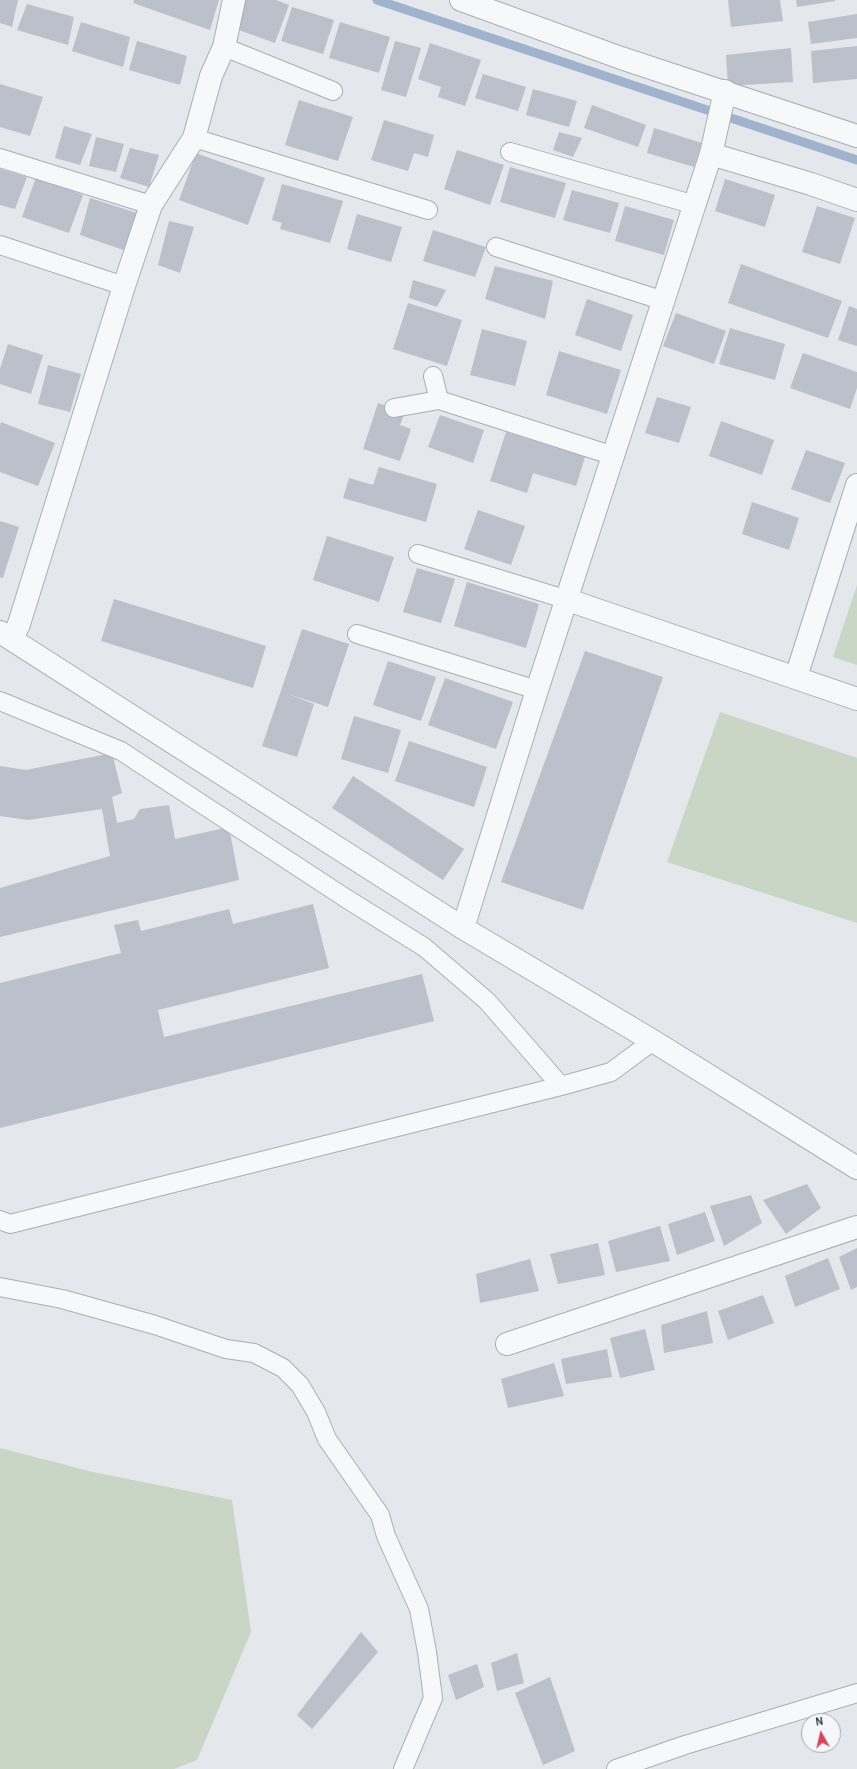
<!DOCTYPE html>
<html>
<head>
<meta charset="utf-8">
<style>
  body { margin:0 }
  #map { position:relative; width:857px; height:1769px; overflow:hidden; background:#e4e7ec; font-family:Karla,sans-serif }
  canvas { display:block }
  .north { position:absolute; left:801px; top:1713px; width:40px; height:40px; box-sizing:border-box; background:#f4f6f9; border:1px solid #a4a8b1; border-radius:50%; rotate:352deg; font-size:11px; font-weight:700; line-height:16px; text-align:center; color:#2b3445 }
  .north::after { content:''; display:block; margin:auto; width:14px; height:18px; background:#d1495b; clip-path:polygon(50% 0,100% 100%,50% 72%,0 100%) }
</style>
</head>
<body>
<div id="map">
<canvas width="857" height="1769"></canvas>
<div class="north">N</div>
</div>
<script>
const ctx = document.querySelector('canvas').getContext('2d');
ctx.lineJoin = 'round';
function paint(path, color) {
  ctx.fillStyle = color;
  ctx.fill(path, 'evenodd');
}
function strokePath(path, color, width, dash) {
  ctx.strokeStyle = color;
  ctx.lineWidth = width;
  ctx.lineCap = dash ? 'butt' : 'round';
  ctx.setLineDash(dash || []);
  ctx.stroke(path);
}
const green = new Path2D(`
  M857 585V665L833 657Z
  M720 712 857 758V923L667 862Z
  M0 1448 93 1472 232 1500 251 1632 197 1760 174 1769H0Z`);
const stream = new Path2D(`
  M377 0 857 160`);
const building = new Path2D(`
  M0 0H18L12 27 0 23Z
  M134 0H219L210 30 133 3Z
  M246 0H276L289 5 275 43 236 29Z
  M728 0H780L783 21 731 27Z
  M796 0H835V1L797 7Z
  M27 4 74 17 68 45 17 30Z
  M292 7 334 20 323 54 281 41Z
  M857 14V38L811 44 808 22Z
  M81 22 130 37 123 67 72 51Z
  M340 22 390 37 379 73 329 58Z
  M137 41 187 56 180 85 129 70Z
  M395 41 421 48 406 97 381 90Z
  M430 43 481 60 465 106 438 97 441 87 418 79Z
  M857 46V79L813 83 811 51Z
  M791 48 793 82 728 86 726 55Z
  M483 74 526 87 518 111 475 98Z
  M0 84 43 97 30 136 0 127Z
  M533 89 577 101 569 127 526 115Z
  M299 100 353 117 338 161 285 145Z
  M592 105 646 125 638 147 584 128Z
  M384 120 434 135 428 157 414 153 408 171 371 160Z
  M64 126 92 134 80 165 55 158Z
  M654 128 702 143 694 167 647 153Z
  M559 132 582 138 573 157 553 150Z
  M96 137 124 144 116 172 89 166Z
  M130 148 159 155 149 187 120 178Z
  M457 150 504 165 490 205 444 189Z
  M196 153 265 178 248 225 179 200Z
  M510 167 566 183 555 218 500 202Z
  M0 169 27 177 15 209 0 205Z
  M36 177 83 195 69 233 22 217Z
  M725 179 775 195 765 227 715 211Z
  M282 184 343 201 330 243 280 229 282 223 272 220Z
  M572 190 619 203 610 233 563 220Z
  M90 198 140 214 129 252 80 235Z
  M625 206 674 220 664 255 615 241Z
  M817 206 855 218 840 264 802 252Z
  M357 214 402 227 391 262 347 249Z
  M169 221 194 227 180 273 158 265Z
  M433 230 486 247 475 277 423 261Z
  M741 264 842 301 828 338 728 303Z
  M495 266 553 281 545 319 485 299Z
  M413 280 446 290 437 307 409 298Z
  M587 299 633 315 621 351 575 335Z
  M408 303 462 320 447 366 393 349Z
  M849 306 857 309V346L838 340Z
  M676 313 726 331 714 364 663 346Z
  M730 328 785 344 775 380 719 364Z
  M482 329 527 341 515 386 470 375Z
  M8 344 43 355 31 394 0 384V369Z
  M559 351 621 370 607 414 546 395Z
  M803 353 857 372V388L850 409 790 388Z
  M48 365 81 374 70 412 38 404Z
  M657 397 691 407 679 443 645 433Z
  M378 403 405 412 400 425 411 429 400 461 363 449Z
  M440 415 484 430 473 463 428 447Z
  M721 421 774 440 762 475 709 456Z
  M1 422 55 443 38 486 0 472V426Z
  M506 432 585 457 576 486 533 473 527 493 490 481Z
  M806 450 845 463 830 503 791 489Z
  M379 467 437 484 426 522 343 498 349 478 373 485Z
  M752 502 799 518 789 550 742 534Z
  M478 510 525 526 511 565 464 549Z
  M0 521 19 527 3 578 0 577Z
  M327 536 394 557 379 602 313 580Z
  M417 568 455 579 441 623 403 612Z
  M467 582 539 604 526 648 454 626Z
  M114 599 266 646 253 688 101 641Z
  M302 629 349 644 328 707 288 694 314 704 297 757 262 746Z
  M585 651 663 677 583 910 501 882Z
  M388 661 436 677 421 721 373 705Z
  M445 678 513 702 496 749 428 725Z
  M354 716 401 730 388 773 341 759Z
  M409 741 487 767 474 807 395 781Z
  M112 753 122 793 112 797 117 823 134 819 140 809 169 805 175 839 229 827 239 880 0 937V888L110 856 102 809 28 820 0 816V766L26 770Z
  M353 776 464 849 443 880 332 808Z
  M313 904 329 968 158 1010 164 1037 422 974 434 1021 0 1128V983L121 953 114 925 138 920 141 931 229 909 233 924Z
  M807 1184 821 1208 786 1234 763 1200Z
  M751 1195 762 1223 724 1246 710 1206Z
  M705 1212 715 1241 677 1255 668 1224Z
  M660 1226 670 1261 616 1272 608 1241Z
  M598 1243 605 1275 558 1284 550 1254Z
  M857 1248V1287L851 1290 839 1257Z
  M828 1258 840 1289 795 1307 785 1276Z
  M530 1259 539 1291 480 1303 476 1274Z
  M763 1295 774 1323 728 1340 718 1311Z
  M707 1311 713 1343 664 1353 661 1325Z
  M645 1329 655 1370 620 1378 610 1338Z
  M607 1349 612 1377 566 1384 561 1359Z
  M554 1363 564 1396 508 1408 501 1379Z
  M361 1632 378 1652 312 1729 297 1715Z
  M517 1653 524 1683 497 1691 491 1663Z
  M477 1664 484 1687 456 1700 448 1675Z
  M550 1677 575 1751 543 1765 515 1693Z`);
const service = new Path2D(`
  M224 47 333 91
  M194 138 428 210
  M510 152 695 205
  M0 158 151 205
  M0 245 124 286
  M496 247 664 301
  M433 376 439 400 614 456
  M394 408 439 400
  M418 554 568 600
  M357 634 537 690
  M0 701 121 751 347 899 424 947 487 1001 561 1086
  M0 1220 10 1224 561 1086 611 1072 653 1041
  M0 1287 62 1299 155 1325 226 1349 254 1353 283 1368 300 1385 316 1412 327 1439 380 1515 386 1536 419 1609 427 1652 433 1698 403 1769
  M616 1769 685 1745 857 1693`);
const minor = new Path2D(`
  M461 0 621 58 857 136
  M711 154 811 184 857 200
  M568 600 857 699
  M12 639 19 624 124 286 151 205 194 138 211 76 224 47 234 0
  M796 677 857 485
  M463 928 537 690 711 154 725 91
  M507 1344 857 1227`);
const tertiary = new Path2D(`
  M0 632 463 928 653 1041 857 1168`);
paint(green, '#c9d6c5');
strokePath(stream, '#9fb4cc', 9);
paint(building, '#bbc0ca');
strokePath(service, '#a9aeb7', 20);
strokePath(minor, '#a9aeb7', 24);
strokePath(tertiary, '#a9aeb7', 24);
strokePath(service, '#f7f8fa', 18);
strokePath(minor, '#f7f8fa', 22);
strokePath(tertiary, '#f7f8fa', 22);
</script>
</body>
</html>
